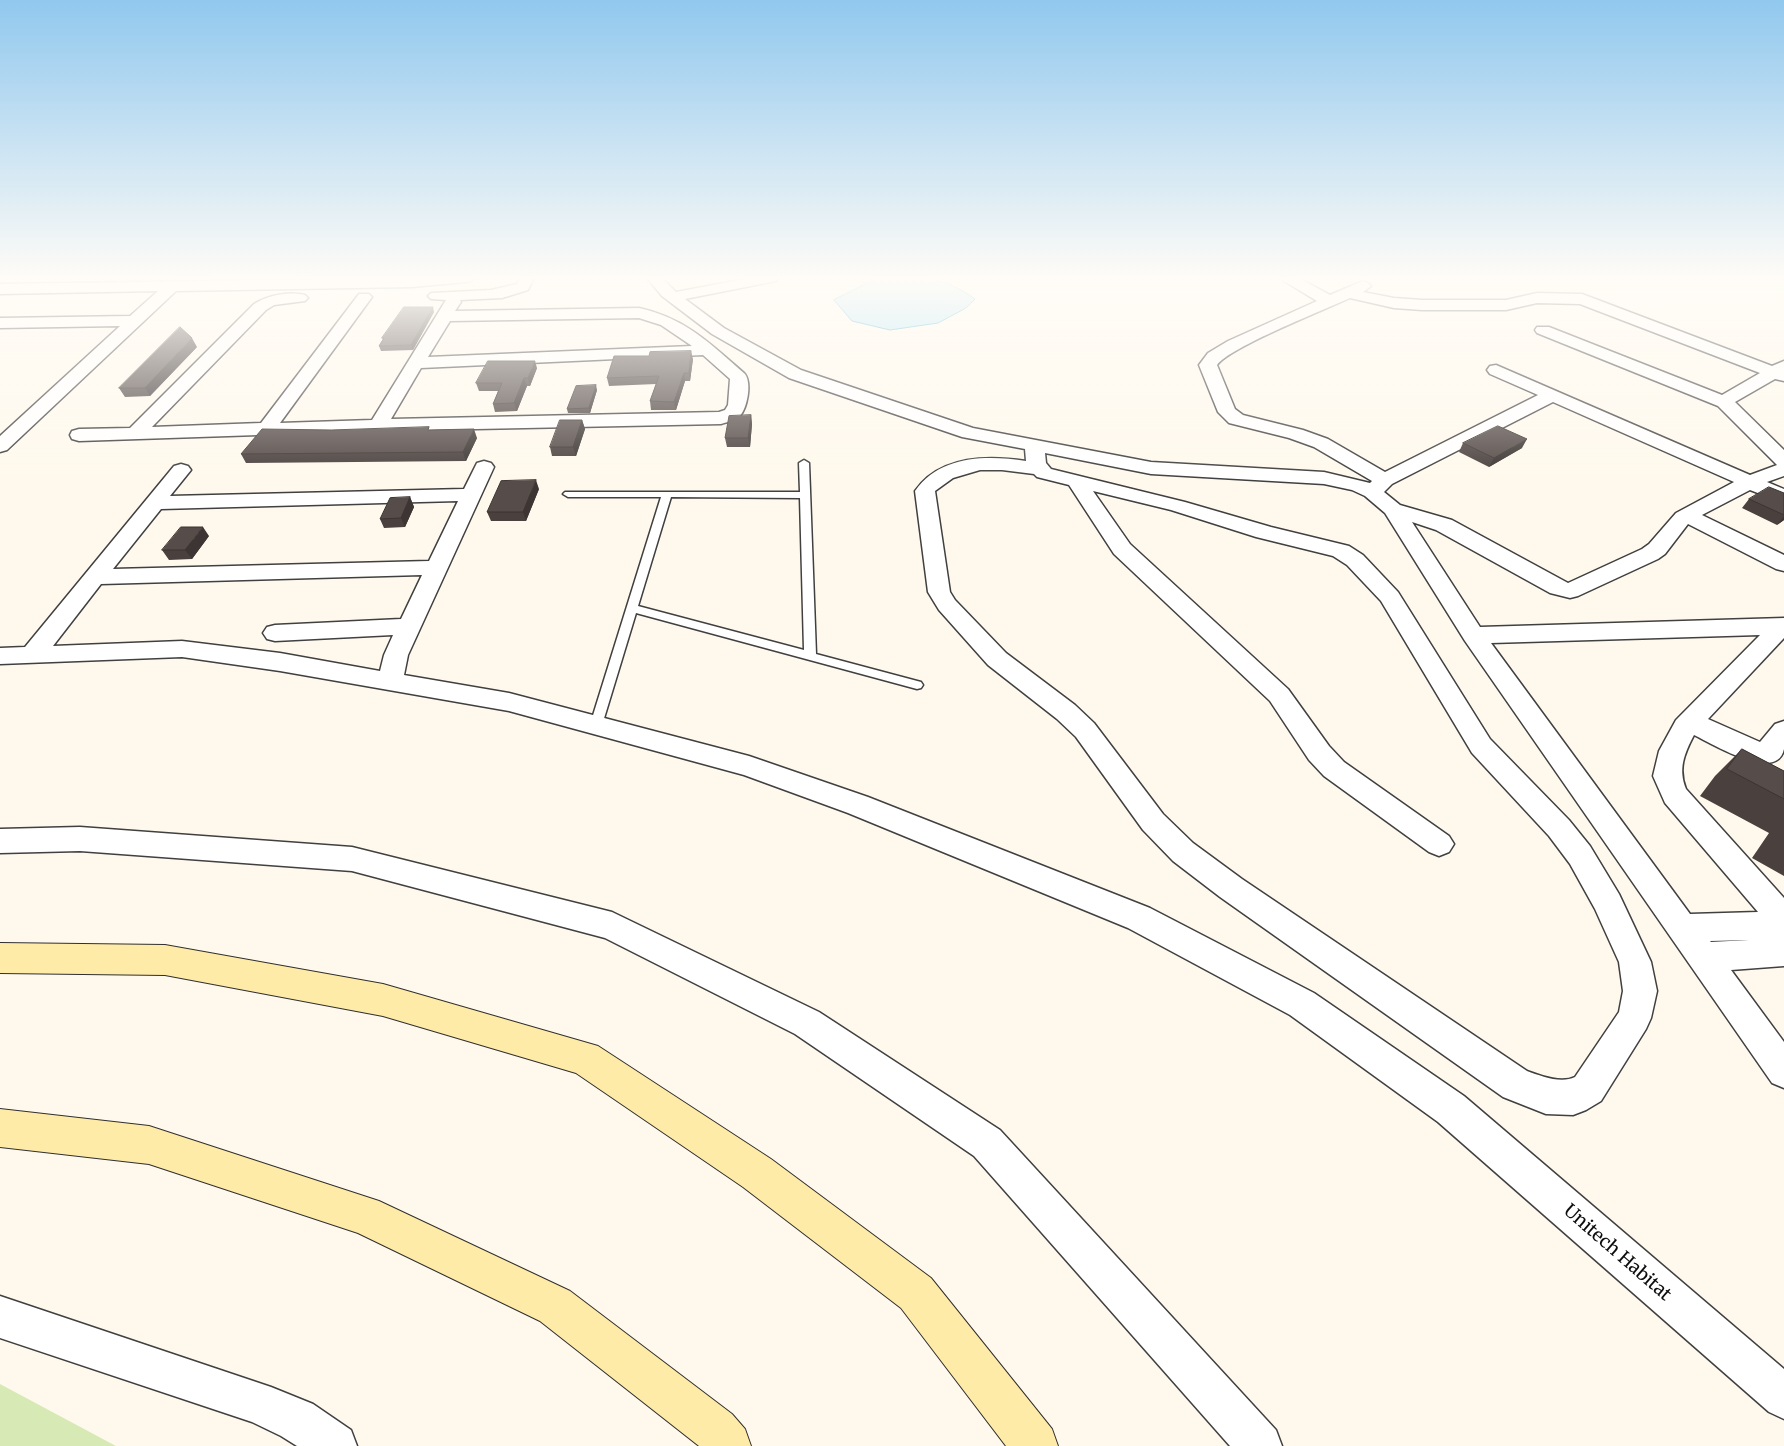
<!DOCTYPE html>
<html>
<head>
<meta charset="utf-8">
<style>
  body { margin:0 }
  canvas { display:block; background:#fff9ed }
</style>
</head>
<body>
<canvas width="1784" height="1446"></canvas>
<script>
const ctx = document.querySelector('canvas').getContext('2d');
ctx.lineJoin = 'round';
function paint(path, color) {
  ctx.fillStyle = color;
  ctx.fill(path, 'evenodd');
}
function strokePath(path, color, width, dash) {
  ctx.strokeStyle = color;
  ctx.lineWidth = width;
  ctx.lineCap = dash ? 'butt' : 'round';
  ctx.setLineDash(dash || []);
  ctx.stroke(path);
}
function write(font, color, halo, rows, align = 'center') {
  ctx.font = font + ' Merriweather,serif';
  ctx.lineWidth = 5;
  ctx.setLineDash([]);
  ctx.textBaseline = 'middle';
  ctx.strokeStyle = halo;
  ctx.fillStyle = color;
  for (const [text, x, y, turn = 0] of rows) {
    ctx.save();
    ctx.translate(x, y);
    ctx.rotate((+turn || 0) * Math.PI / 180);
    ctx.textAlign = isNaN(turn) ? turn : align;
    if (halo) ctx.strokeText(text, 0, 0);
    ctx.fillText(text, 0, 0);
    ctx.restore();
  }
}
const green = new Path2D(`
  M0 1384 116 1446H0Z`);
const water = new Path2D(`
  M878 278C920 278 940 274 975 299L966 308 938 323 890 330 852 321 834 300Z`);
const lane = new Path2D(`
  M804 460 809 463 816 654 921 682 923 685 921 688 917 689 636 613 602 725 600 728H592L590 725 661 497H568L563 494 565 492H800L799 463ZM671 497 800 498 804 650 638 606Z`);
const street = new Path2D(`
  M403 278H473L471 281 466 282 412 287 176 291 7 450 0 452V436L120 326 0 328V318L130 316 158 291 0 294V284Z
  M520 278H534L528 290 502 298 460 300 461 302 455 311 639 308C685 318 711 344 745 374 752 384 747 408 740 416 736 421 727 422 721 424L378 431 79 441 72 439 70 435 72 431 79 429 130 428 254 304C268 295 290 291 305 295L308 298 305 301 274 305 266 310 152 427 261 423 359 294H369L372 297 280 423 372 420 446 300 431 299 428 296 431 293 491 290 517 284ZM639 318 661 325 692 346 428 357 450 321ZM703 355 730 379 728 405 725 410 719 412 391 419 421 368Z
  M647 278H662L676 292 750 278H778L776 281 771 282 685 299 724 328 801 370 973 428 1151 462 1324 472 1370 483 1372 481 1314 447 1289 438 1229 423 1218 412 1199 365 1208 353 1228 341 1317 301 1284 281 1282 278H1299L1330 295 1363 281 1368 283 1371 286 1363 292 1394 298 1422 300H1506L1537 293 1582 294 1772 366 1784 361V381L1775 379 1735 402 1784 450V476L1767 482 1784 489V503L1750 490 1702 515 1784 555V571L1776 569 1688 524 1665 554 1658 559 1578 596 1570 598 1550 593 1436 530 1412 522 1480 627 1784 618V638L1708 719 1760 742 1775 724 1784 721C1784 730 1784 741 1784 749 1777 784 1711 743 1694 735 1684 754 1678 769 1686 789L1784 898V966L1731 970 1784 1042V1088L1772 1083 1465 641 1385 513 1365 496 1352 490 1324 484 1151 474 1045 453 1046 463 1051 469 1185 502 1271 527 1349 546 1363 555 1398 592 1490 739 1569 820 1590 846 1619 894 1651 962 1657 991 1651 1018 1646 1029 1601 1101 1586 1110 1573 1115 1546 1114 1503 1097 1220 897 1173 861 1143 830 1076 737 1057 719 988 665 939 610 928 592 915 491C940 455 987 455 1026 461L1025 449 962 437 789 378 712 334 662 296ZM1350 298 1394 308 1422 310H1506L1537 303 1580 304 1760 373 1722 395 1549 327H1537L1535 330 1537 333 1718 406 1777 465 1750 475 1496 365 1490 366 1487 370 1490 374 1538 395 1385 472 1328 439 1303 430 1243 415 1235 409 1217 365C1230 347 1324 310 1350 298ZM1553 402 1734 482 1676 513 1649 544 1642 549 1568 583 1452 520 1400 505 1384 492 1392 484ZM980 470H1002L1034 474 1037 477 1069 485 1114 554 1270 701 1309 760 1324 776 1429 852 1439 856 1449 852 1454 844 1449 836 1344 762 1329 746 1288 689 1130 544 1093 491 1171 510 1256 537 1333 556 1347 565 1381 601 1472 753 1549 836 1570 864 1595 909 1619 962 1623 991 1619 1012 1575 1077C1561 1084 1541 1076 1527 1071L1242 879 1193 843 1163 814 1094 723 1075 705 1006 653 955 600 950 592 935 491 953 478ZM1760 635 1676 720 1659 751 1653 776 1665 803 1758 912 1690 914 1491 643ZM1749 940 1711 942 1710 941Z
  M484 461 491 463 494 467 408 655 404 675 509 693 749 756 868 797 1150 908 1314 993 1464 1096 1784 1369V1419L1769 1412 1438 1122 1290 1015 1128 928 848 813 744 775 509 711 280 671 182 657 0 664V648L25 647 174 466 181 464 188 466 191 470 170 496 464 489 477 463ZM458 501 429 561 113 569 161 509ZM422 575 401 619 275 625 267 627 263 633 267 639 275 641 393 635 384 655 380 671 280 653 182 641 53 646 101 584Z
  M80 827 352 847 612 912 819 1012 1000 1130 1276 1430 1282 1446H1230L974 1156 795 1034 605 938 352 871 80 851 0 853V829Z
  M0 1296 271 1387 313 1404 351 1430 357 1446H297L281 1436 252 1422 0 1338Z`);
const secondary = new Path2D(`
  M0 943 165 945 383 984 598 1046 771 1159 931 1278 1052 1429 1058 1446H1006L901 1308 743 1187 576 1073 383 1016 165 975 0 973Z
  M0 1109 149 1126 379 1201 570 1291 732 1414 745 1429 751 1446H699L540 1321 358 1233 149 1164 0 1147Z`);
const wall = new Path2D(`
  M434 312 413 350 381 351 379 346 383 339 382 338Z
  M197 347 150 396 125 397 119 388Z
  M693 359 690 381H685L676 410H651L650 401 656 384 609 386 607 378Z
  M537 368 530 386H527L517 411 495 412 493 404 498 391H479L476 383Z
  M597 390 590 413H568L567 409Z
  M751 415 752 424 750 447H727L725 438Z
  M582 420 585 429 576 456H552L550 447Z
  M331 430H431L477 438 466 461 246 463 241 454Z
  M1463 443 1522 448 1489 467 1459 452Z
  M539 489 526 521H491L487 512Z
  M1784 493V520L1777 525 1742 508 1749 499Z
  M410 497 414 507 405 527 384 528 380 519Z
  M209 536 192 559 169 560 162 550Z
  M1742 749 1784 771V876L1752 858 1769 833 1700 796 1715 776Z`);
const shadedWall = new Path2D(`
  M433 307 434 312 413 350 411 345Z
  M192 338 197 347 150 396 145 388Z
  M691 351 693 359 690 381 689 373Z
  M535 361 537 368 530 386 528 378Z
  M684 373 685 381 676 410 674 402Z
  M524 378 527 386 517 411 514 403Z
  M596 385 597 390 590 413 589 408Z
  M751 415 752 424 750 447 748 438Z
  M582 420 585 429 576 456 573 447Z
  M474 429 477 438 466 461 463 452Z
  M1527 439 1522 448 1489 467 1494 458Z
  M536 480 539 489 526 521 523 512Z
  M410 497 414 507 405 527 401 518Z
  M1784 516V520L1777 525Z
  M203 527 209 536 192 559 185 550Z`);
const building = new Path2D(`
  M404 307H433L411 345 379 346 384 338H382Z
  M180 327 192 338 145 388H119Z
  M691 351 689 373H684L674 402 650 401 659 376 607 378 614 356H649L650 352Z
  M488 361H535L528 378H524L514 403 493 404 502 383H476Z
  M596 385 589 408 567 409 576 386Z
  M751 415 748 438H725L729 416Z
  M560 420H582L573 447H550Z
  M1498 426 1527 439 1494 458 1463 443Z
  M429 427 428 430 474 429 463 452 241 454 262 429 331 430Z
  M536 480 523 512H487L501 481Z
  M1769 487 1784 493V515L1749 499Z
  M410 497 401 518 380 519 390 498Z
  M181 527H203L185 550H162Z
  M1742 749 1784 771V799L1727 769Z`);
const nearStreetnames = [
  ["Unitech Habitat",1617,1253,41]
];
paint(green, '#d7eab5');
paint(water, '#afe5f8');
strokePath(water, '#34a5d2', 1);
strokePath(lane, '#404040', 3);
strokePath(street, '#404040', 3);
strokePath(secondary, '#2f2f2f', 2);
paint(lane, '#fff');
paint(street, '#fff');
paint(secondary, '#ffeba8');
paint(wall, '#4a413f');
paint(shadedWall, '#3c3533');
paint(building, '#564c49');
strokePath(building, '#3c3533', 1);
const sky = ctx.createLinearGradient(0, 0, 0, 480);
sky.addColorStop(0, '#91c8ee');
sky.addColorStop(0.58, '#fffcf7');
sky.addColorStop(1, '#fffcf700');
ctx.fillStyle = sky;
ctx.fillRect(0, 0, 1784, 480);
write('18px', '#0d0d0d', '#fff', nearStreetnames);
</script>
</body>
</html>
